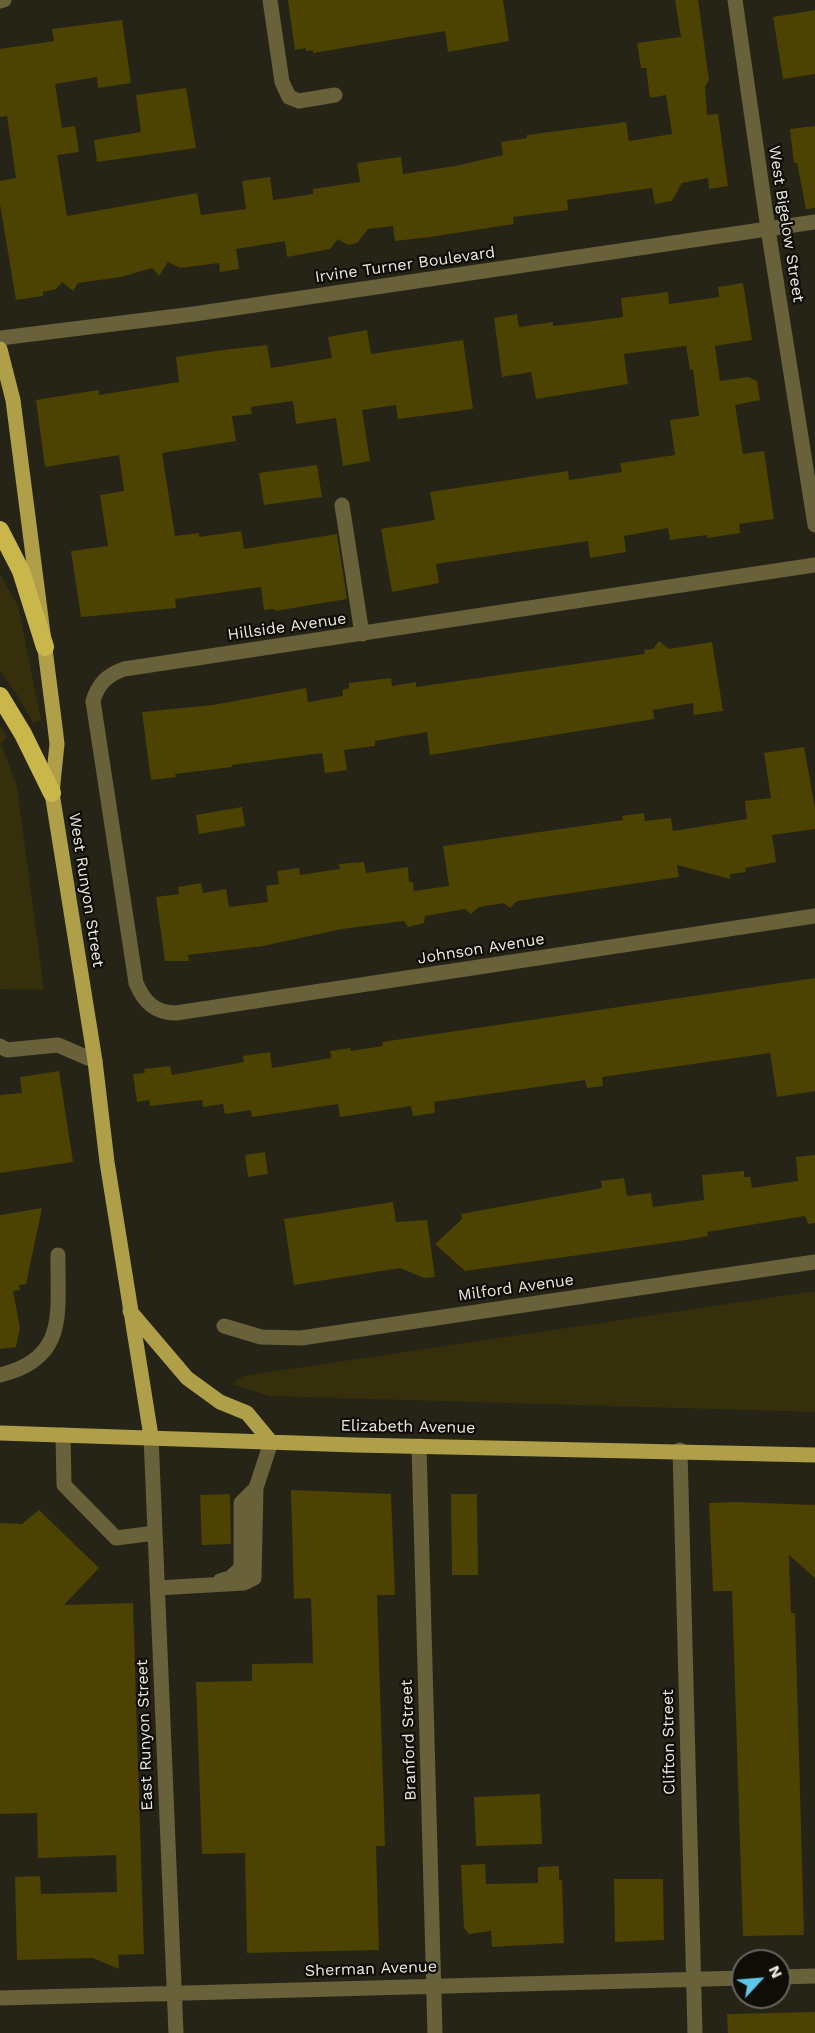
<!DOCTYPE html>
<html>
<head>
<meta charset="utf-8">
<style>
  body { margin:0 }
  #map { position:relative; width:815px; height:2033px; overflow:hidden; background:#262416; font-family:"Work Sans",sans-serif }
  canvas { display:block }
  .north { position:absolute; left:731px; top:1949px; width:60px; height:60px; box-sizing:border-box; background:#0e0d07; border:2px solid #66655e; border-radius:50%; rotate:64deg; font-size:16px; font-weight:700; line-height:24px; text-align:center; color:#eae9e0 }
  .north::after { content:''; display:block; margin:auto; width:21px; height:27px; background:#5cc7e7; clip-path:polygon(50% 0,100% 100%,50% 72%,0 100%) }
</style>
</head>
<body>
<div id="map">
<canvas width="815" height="2033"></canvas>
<div class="north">N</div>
</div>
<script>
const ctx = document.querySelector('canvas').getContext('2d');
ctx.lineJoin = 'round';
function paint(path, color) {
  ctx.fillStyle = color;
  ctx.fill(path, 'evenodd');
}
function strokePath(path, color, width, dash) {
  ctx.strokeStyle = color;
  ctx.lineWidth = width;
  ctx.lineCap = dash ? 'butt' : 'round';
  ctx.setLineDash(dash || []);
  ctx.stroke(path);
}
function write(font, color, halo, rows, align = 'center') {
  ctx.font = font + ' "Work Sans",sans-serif';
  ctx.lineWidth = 4.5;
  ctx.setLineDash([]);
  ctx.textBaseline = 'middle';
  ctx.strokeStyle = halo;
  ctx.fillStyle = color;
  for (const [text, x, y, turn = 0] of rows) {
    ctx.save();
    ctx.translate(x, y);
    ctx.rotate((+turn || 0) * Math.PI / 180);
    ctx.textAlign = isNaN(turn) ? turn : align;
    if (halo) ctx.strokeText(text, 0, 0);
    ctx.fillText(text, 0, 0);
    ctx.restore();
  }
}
const green = new Path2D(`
  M0 574 18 606 41 720 33 723 18 696 0 671Z
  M0 726 7 737 1 743 17 787 44 990 0 989Z
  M815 1291V1412L269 1396 232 1384 243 1376Z`);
const building = new Path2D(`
  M288 0H503L509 41 448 52 445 31 313 53V50L306 51V48L295 50Z
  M675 0H698L709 80 705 87 707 115 718 114 728 186 709 189 708 178 682 183 672 201 655 204 652 188 567 200 568 210 513 217 514 224 430 237 395 241 393 226 368 229 357 243 348 245 338 239 330 249 287 257 285 241 236 249 239 269 220 272 219 263 180 268 168 262 159 276 152 268 121 277 78 283 73 291 62 282 56 289 43 292V296L16 300 0 204V181L16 178 7 116 0 117V49L54 41 52 29 122 20 131 83 98 88 97 77 55 84 62 128 75 126 79 152 57 155 67 216 197 193 201 215 246 209 242 181 270 177 273 200 313 194V189L360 182 357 163 401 157 403 174 455 166 503 155 501 142 527 138V135L626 122 629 141 672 134 666 95 650 98 646 68H641L637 43 681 37Z
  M815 10V74L783 79 773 17Z
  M186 88 196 148 97 162 94 140 141 132 136 95Z
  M815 126V208L806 209 797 163H794L790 129Z
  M743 283 752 340 715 346 720 381 748 377 757 381 760 400 735 405 743 454 764 451 774 519 739 524 740 533 707 538V535L670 540 668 528 624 536 626 552 590 558 588 541 436 564 439 583 392 592 381 529 435 520 430 492 568 471 569 480 622 472 620 463 675 455 670 420 699 416 693 369 690 370 686 346 624 354 628 384 536 399 531 372 502 377 494 318 517 314 519 327 553 322V326L586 322 623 317 621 298 668 292 669 304 719 297 718 287Z
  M367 330 371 354 463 340 473 409 398 419 396 405 362 410 370 461 343 466 336 418 296 424 293 401 251 407 252 414 232 416 236 441 162 453 175 536 199 533V537L241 531 244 549 337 534 347 599 275 611V609L264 610 261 587 175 599 176 608 81 617 71 551 108 546 100 495 124 491 119 455 45 467 36 400 99 390V395L179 382 176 357 223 350 267 345 271 368 332 358 328 337Z
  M317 465 322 497 264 505 259 473Z
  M659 641 669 649 712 642 723 711 694 715 693 703 653 710 654 719 430 755 427 732 375 741V746L344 750 347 770 325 773 322 753 232 765V767L175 774 176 777 151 780 142 712 213 705 306 688 308 702 343 696 342 690 349 688V683L391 678 392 686 416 682V687L645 654 644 650 653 649Z
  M804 747 815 808V829L772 835 776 862 745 868 746 872 730 874V879L677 865 679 877 517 901 510 908 504 903 479 907 471 914 465 909 425 916 424 923 408 927 404 921 342 929 263 946 188 955 189 961H165L156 897 179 894 178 887 201 883 203 893 226 889 229 907 268 902 266 886 279 884 277 871 299 868 300 875 340 869 339 864 364 862 366 873 408 867 409 882H413L414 891 449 886 443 846 623 820 622 816 644 813 645 821 671 818 673 831 747 819 745 801 771 798 764 753Z
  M242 807 245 826 199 834 196 815Z
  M815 978V1091L777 1097 770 1053 602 1077 603 1086 587 1088 585 1080 434 1102 435 1113 413 1116 411 1106 340 1117 338 1104 252 1117 251 1110 225 1114 223 1104 203 1107 202 1100 150 1106 149 1100 137 1102 133 1074 145 1073 144 1069 170 1066 172 1075 244 1062 243 1056 270 1052 272 1068 331 1058 330 1051 350 1048 351 1051 383 1046 382 1042Z
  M59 1071 73 1162 0 1173V1095L22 1093 20 1077Z
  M265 1152 268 1174 248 1177 245 1155Z
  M815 1155V1223L808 1224 805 1216 707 1232 708 1236 686 1240 465 1271 435 1244 462 1219 461 1214 602 1188 601 1181 624 1178 627 1196 651 1193 653 1207 704 1200 702 1175 744 1171V1177H750L752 1188 798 1181 796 1157Z
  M393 1202 396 1222 427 1220 435 1277 424 1278 400 1268 294 1285 284 1219Z
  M42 1208 26 1284 19 1285 20 1290 13 1291 20 1328 16 1347 0 1349V1215Z
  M291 1490 391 1494 395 1595H377L385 1846H376L379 1950 247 1953 245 1853 202 1854 196 1682 252 1681V1664L313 1663 311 1598 294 1599Z
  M230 1494 231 1544 202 1545 200 1495Z
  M451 1494H477L478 1575H452Z
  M736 1502 815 1505V1578L789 1555 791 1613H795L804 1935 743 1936 732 1591H713L709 1503Z
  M39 1510 99 1568 64 1605 133 1603 144 1954 118 1955 119 1969 93 1958 17 1960 15 1877 40 1876 41 1894 117 1892 116 1855 38 1858 37 1813 0 1814V1523L22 1524Z
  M540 1794 542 1844 476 1846 474 1797Z
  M485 1864 486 1884 538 1883V1867L559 1866V1880H562L564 1943 492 1947 491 1931 469 1934 464 1928 461 1865Z
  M614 1879H663L664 1940 615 1942Z
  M815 2012V2033H728L727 2014Z`);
const minor = new Path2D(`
  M270 0 282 82 289 97 299 101 335 95
  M735 0 768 229 815 525
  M0 1 4 0
  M0 338 194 314 815 222
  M342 505 362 634
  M815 565 124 669C107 675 98 684 93 701L136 983C144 1002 155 1013 176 1013L815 916
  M0 1046 7 1050 58 1045 95 1061
  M224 1326 261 1337 301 1338 815 1262
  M0 1375C69 1358 57 1312 58 1255
  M63 1435 64 1485 116 1538 155 1533
  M151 1436 176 2033
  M419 1446 435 2033
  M680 1450 695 2033
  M220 1581 230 1578 241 1568V1503L256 1488
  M157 1588 244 1583 254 1578 256 1488 271 1442
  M779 1977 815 1976
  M0 1998 743 1978`);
const major = new Path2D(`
  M0 349 13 400 55 727 57 744 52 793 95 1061 107 1162 151 1436
  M130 1311 187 1378 220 1402 247 1413 271 1442
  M0 1433 355 1445 815 1455`);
const highway = new Path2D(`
  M0 530 21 571 45 647
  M0 696 23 734 52 793`);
const streetNames = [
  ["West Bigelow Street",786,224,81],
  ["Irvine Turner Boulevard",405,265,-8],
  ["Hillside Avenue",287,627,-8],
  ["West Runyon Street",86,890,81],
  ["Johnson Avenue",481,949,-9],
  ["Milford Avenue",516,1288,-8],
  ["Elizabeth Avenue",408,1427,1],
  ["East Runyon Street",145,1735,-92],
  ["Branford Street",409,1740,-92],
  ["Clifton Street",669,1742,-91],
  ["Sherman Avenue",371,1969,-2]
];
paint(green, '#352f0c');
paint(building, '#4c4202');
strokePath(minor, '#68613a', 15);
strokePath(major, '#ae9f48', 15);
strokePath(highway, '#cab74c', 18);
write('16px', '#eae9e0', '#0e0d07', streetNames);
</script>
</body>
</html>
